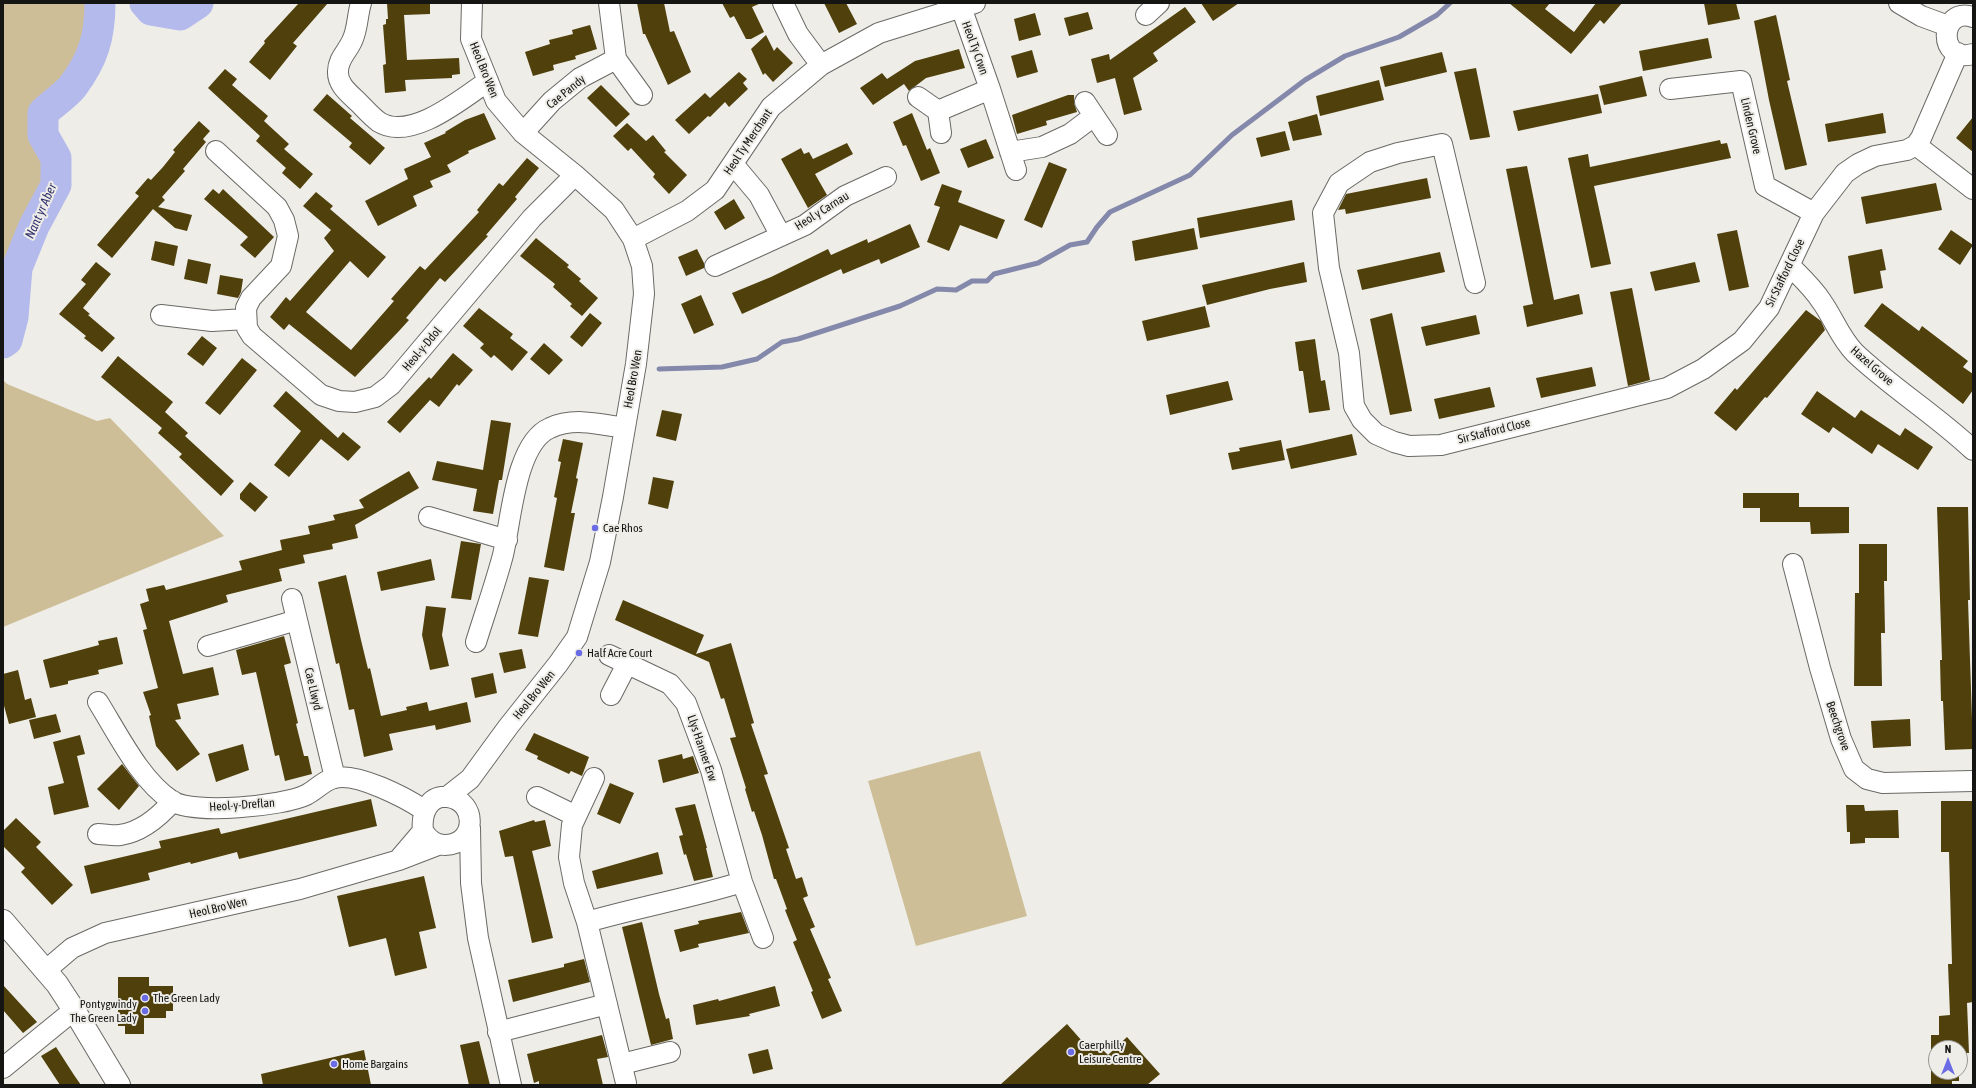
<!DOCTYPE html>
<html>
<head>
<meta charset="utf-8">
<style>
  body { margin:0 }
  #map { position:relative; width:1976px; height:1088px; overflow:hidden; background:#eeede8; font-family:"Asap Condensed",sans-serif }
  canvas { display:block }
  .frame { position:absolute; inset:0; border:4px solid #151513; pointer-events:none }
  .north { position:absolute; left:1928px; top:1040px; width:40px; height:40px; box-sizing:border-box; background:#eeede8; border:1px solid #979793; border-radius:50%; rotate:0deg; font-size:11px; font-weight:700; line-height:16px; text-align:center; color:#151513 }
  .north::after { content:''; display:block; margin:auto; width:14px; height:18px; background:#6a6be5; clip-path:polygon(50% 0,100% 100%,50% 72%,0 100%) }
</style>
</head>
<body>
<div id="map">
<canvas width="1976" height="1088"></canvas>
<div class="frame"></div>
<div class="north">N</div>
</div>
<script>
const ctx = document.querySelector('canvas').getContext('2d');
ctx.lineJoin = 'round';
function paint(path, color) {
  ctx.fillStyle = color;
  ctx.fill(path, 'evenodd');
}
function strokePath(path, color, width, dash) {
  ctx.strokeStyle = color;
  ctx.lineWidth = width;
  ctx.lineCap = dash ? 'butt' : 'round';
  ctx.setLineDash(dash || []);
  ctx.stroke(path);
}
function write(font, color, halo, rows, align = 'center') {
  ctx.font = font + ' "Asap Condensed",sans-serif';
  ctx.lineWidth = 4;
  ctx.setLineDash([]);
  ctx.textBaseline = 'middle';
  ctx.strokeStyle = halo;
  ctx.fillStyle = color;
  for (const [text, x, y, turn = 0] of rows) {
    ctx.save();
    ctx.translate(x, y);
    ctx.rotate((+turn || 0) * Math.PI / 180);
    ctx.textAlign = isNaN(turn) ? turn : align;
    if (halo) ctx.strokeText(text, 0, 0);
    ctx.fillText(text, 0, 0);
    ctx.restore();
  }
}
const green = new Path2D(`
  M3 3H100C100 37 93 59 73 86 65 96 52 104 43 113V135L56 158V185L34 226 17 268 13 317 7 340 3 343Z
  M145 3H198L180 15 151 10Z
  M3 380 7 384 97 421 110 418 224 536 3 627Z
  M980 751 1027 916 916 946 868 781Z`);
const stream = new Path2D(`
  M659 369 722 367 757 359 782 342 798 339 900 306 937 289 956 290 972 281H987L994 274 1038 263 1070 245 1087 242 1097 227 1110 212 1190 175 1232 135 1305 80 1345 56 1399 37 1437 15 1450 3`);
const river = new Path2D(`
  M145 3 151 10 180 15 198 3
  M3 343 7 340 13 317 17 268 34 226 56 185V158L43 135V113C52 104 65 96 73 86 93 59 100 37 100 3`);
const building = new Path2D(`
  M299 3H328L293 43 297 46 270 80 249 62 265 43 264 41Z
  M387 3H430V14L404 15 407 60 459 58 460 74 452 75V78L405 80 406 91 385 93 383 65 386 64 383 25 386 24V19H388Z
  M637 3H664L670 32 674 31 691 72 668 85 645 34H643Z
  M722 3H761L752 7 764 32 751 39H746L734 16 730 18Z
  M824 3H846L857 24 839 33Z
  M1201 3H1239L1213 21Z
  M1509 3H1550L1545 9 1574 32 1596 3H1622L1604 24 1600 20 1571 54Z
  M1704 3H1736L1740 19 1708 25Z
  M1185 7 1196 22 1153 53 1158 61 1133 78 1142 110 1124 115 1115 78 1097 83 1091 59 1109 54 1110 60Z
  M1088 12 1093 29 1069 36 1064 18Z
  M1035 13 1041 35 1019 41 1014 19Z
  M1776 15 1790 80 1787 81 1807 165 1785 170 1769 100 1754 21Z
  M590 25 597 49 575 56 576 59 553 65 554 70 533 76 525 52 550 44 549 40 573 34 572 30Z
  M766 35 774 51 777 47 793 63 773 82 765 73 763 75 751 49Z
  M1708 38 1712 58 1643 71 1639 51Z
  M959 49 965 68 926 78 909 91 904 84 873 105 860 88 882 73 887 79 915 61Z
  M1032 50 1038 72 1017 78 1011 56Z
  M1442 52 1447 72 1385 87 1380 67Z
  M1476 68 1490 137 1470 140 1454 72Z
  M225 69 237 79 232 85 268 116 264 121 289 144 284 149 313 174 300 189 282 173 286 168 256 141 260 136 208 88Z
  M739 72 747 79 743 83 748 89 729 107 725 102 710 117 708 116 689 134 675 120 705 93 710 98Z
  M1642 76 1647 96 1604 105 1599 86Z
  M1379 80 1384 100 1320 116 1316 96Z
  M601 85 630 114 616 127 587 98Z
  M327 94 352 116 350 118 385 148 370 165 349 147 352 143 313 110Z
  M1598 94 1602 113 1518 131 1513 111Z
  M1068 95H1074V103L1077 112 1046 121 1047 125 1017 134 1012 115Z
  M484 113 496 139 468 151 469 153 447 165 451 172 430 181 433 187 413 196 417 206 378 226 365 201 408 179 404 169 431 157 424 143 446 133 445 132 465 120Z
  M912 113 927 150 930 148 940 173 921 181 906 145 903 146 893 122Z
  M1883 113 1886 133 1828 142 1825 124Z
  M1317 114 1322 135 1293 141 1288 122Z
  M1973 117V152L1956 138Z
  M199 121 210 131 203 139 206 142 183 169 185 171 162 197 165 200 158 207 192 215 187 231 175 228 153 209 112 258 97 245 139 196 135 193 148 178 151 180 163 167 175 152 173 150Z
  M627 123 646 141 653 135 666 151 664 152 687 175 669 194 653 177 655 174 631 148 628 151 613 136Z
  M1285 131 1290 150 1261 157 1256 138Z
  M986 139 994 158 968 168 960 149Z
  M1720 140 1721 144 1727 143 1731 158 1594 186 1611 264 1591 268 1568 158 1588 154 1590 167Z
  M847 143 853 154 815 174 827 195 808 208 781 159 801 148 804 154 809 152 813 159Z
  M527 158 539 168 515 197 517 199 486 235 488 236 445 282 440 278 406 318 409 320 399 331 355 377 289 324 284 330 270 317 286 297 290 301 334 251 324 238 331 230 303 206 316 192 333 206 330 209 386 257 368 278 350 261 306 312 351 350 394 301 391 299 420 266 425 270 479 212 477 210 499 183 503 186Z
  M1049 162 1067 169 1042 228 1024 220Z
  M1527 166 1554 300 1579 294 1583 314 1527 327 1523 306 1533 304 1506 169Z
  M1427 178 1431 198 1346 214 1345 209 1338 210 1346 194Z
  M1936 183 1942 210 1866 224 1861 197Z
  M942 184 962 191 958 202 1005 220 997 239 960 225 949 251 927 242 940 207 934 205Z
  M213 189 219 194 223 189 274 237 255 258 240 245 248 237 204 199Z
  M734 199 745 218 725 230 714 212Z
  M1292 200 1295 220 1200 238 1197 218Z
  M910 224 920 247 881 264 879 259 843 274 841 269 742 314 732 293 771 277 828 249 831 255 867 239 868 243Z
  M1194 228 1198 249 1135 261 1132 241Z
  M1737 230 1749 287 1729 291 1717 234Z
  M1951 230 1973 245 1960 265 1938 249Z
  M536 238 569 265 567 267 581 279 579 281 598 298 582 316 570 306 572 304 553 287 555 284 520 256Z
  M155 241 178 246 174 266 151 260Z
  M697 249 704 263V268L686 276 678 257Z
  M1882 249 1886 270 1880 271 1883 288 1854 294 1848 256Z
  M1440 252 1445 272 1362 290 1357 270Z
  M188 259 211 264 207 284 184 279Z
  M96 262 111 274 83 308 90 314 88 315 115 338 102 352 84 338 86 336 59 314 86 284 81 280Z
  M1304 262 1307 282 1270 289 1207 305 1202 285Z
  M1695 262 1700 282 1655 291 1650 272Z
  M220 275 243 279 241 292 238 298 217 294Z
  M1632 288 1650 380 1628 386 1610 292Z
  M701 295 714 325 694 334 681 304Z
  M1882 303 1919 331 1922 326 1968 361 1963 367 1973 374V390L1963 404 1864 326Z
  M1205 306 1210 327 1147 341 1142 321Z
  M479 308 513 334 510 338 528 352 512 371 494 355 491 358 480 348 484 344 463 326Z
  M1806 310 1821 321 1825 330 1767 398 1765 397 1736 431 1714 413 1735 388 1737 390Z
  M590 313 602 323 582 347 570 337Z
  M1392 313 1412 411 1390 415 1370 319Z
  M1476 315 1480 334 1426 346 1421 327Z
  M202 336 217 348 203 366 187 354Z
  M1315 339 1321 381 1325 380 1330 410 1309 413 1303 371H1299L1295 342Z
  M544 343 563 360 549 375 530 359Z
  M453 353 473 370 459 386 457 384 439 407 430 400 400 433 387 422 429 377 431 379Z
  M118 356 173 402 165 412 188 433 185 436 234 481 221 496 179 457 182 454 158 433 162 428 101 377Z
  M242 358 257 370 220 415 205 403Z
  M1592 367 1596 386 1541 398 1536 378Z
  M1228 381 1233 400 1170 415 1166 395Z
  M1490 387 1495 407 1439 419 1434 399Z
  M286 391 338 438 343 432 361 447 348 461 321 439 289 477 274 465 301 431 273 406Z
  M1817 391 1855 418 1861 410 1900 436 1905 428 1933 447 1918 470 1878 444 1872 454 1833 427 1829 433 1801 414Z
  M662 410 682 414 676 441 656 436Z
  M491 420 511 423 502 480H499L493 514 473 511 477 489 432 480 437 461 483 470Z
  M1352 434 1357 455 1291 469 1286 449Z
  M563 439 583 443 576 478 578 479 571 513H575L564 571 544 567 557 498 554 497 561 462 558 461Z
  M1281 440 1285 460 1232 470 1228 453 1240 451 1239 448Z
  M409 471 419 488 355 525 358 538 332 544 333 549 303 555 305 563 279 569 282 581 226 595 228 602 169 621 183 674 213 667 219 695 177 704 181 719 175 720 200 754 177 771 156 746 149 716 151 715 143 692 158 688 143 630 147 629 140 604 149 601 146 589 164 585 166 590 242 570 239 561 282 550 280 540 310 534 308 526 335 520 333 515 364 508 359 500Z
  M653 477 674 481 668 509 648 504Z
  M250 482 268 497 255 512 240 499V494Z
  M1743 493H1799V507H1849V533L1811 534 1810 522H1760V508H1743Z
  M1937 507H1968L1970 600H1968L1973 749 1945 750 1943 701H1941L1940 660H1942Z
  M461 541 481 544 471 600 451 598Z
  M1859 544H1887V581H1884L1885 633H1881L1882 686H1854L1855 593H1859Z
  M431 559 435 580 381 591 377 572Z
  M346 575 361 640 368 669 370 668 381 716 407 710 406 707 427 702 429 711 467 702 471 722 436 730 435 725 389 734 393 750 364 757 354 709 349 710 339 663 336 664 318 582Z
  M529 577 549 580 538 637 518 634Z
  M623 600 704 635 696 654 731 643 754 723 751 724 768 774 764 775 789 848 786 849 796 879 802 877 808 896 803 898 815 927 810 929 831 978 828 979 842 1011 822 1019 811 992 813 991 793 942 797 940 785 910 787 909 776 879H774L762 835 754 811 752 812 745 789 746 788 730 738 736 737 724 698 721 699 709 662 615 620Z
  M426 606 446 608 442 635 449 666 430 670 422 635Z
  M284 636 291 663 284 665 298 723 296 724 304 756H308L312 774 285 781 279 755 275 756 256 672 242 675 236 650Z
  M117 637 123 664 98 670 99 674 68 681V684L50 688 43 660 99 645 98 641Z
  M522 649 526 668 504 673 499 653Z
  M18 670 25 700 31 698 36 717 9 724 3 702V674Z
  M493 673 497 693 475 698 471 678Z
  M56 714 61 732 34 739 29 720Z
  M1910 719 1911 746 1873 748 1871 721Z
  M534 733 589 757 582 776 571 771 569 774 537 759 538 756 525 750Z
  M80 735 85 754 77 756 89 807 54 815 48 787 64 783 53 742Z
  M243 744 249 770 216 782 208 754Z
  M682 754 683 759 693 756 699 773 663 783 658 760Z
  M122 764 139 786 119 810 97 789Z
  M610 783 634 793 620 824 597 814Z
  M371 799 377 826 239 859 237 852 191 864 190 862 148 873 150 880 91 894 84 866 161 848 159 841 178 837 219 828 221 834Z
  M1941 801H1973V1002L1967 1003 1969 1053H1960V1048H1936V1072H1959V1081H1952V1085H1931V1035H1939V1016L1950 1015 1948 964H1952L1949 852H1941Z
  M695 804 707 848H706L713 877 694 881 686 854 684 855 679 836 683 835 675 808Z
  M1846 805H1864L1865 811 1898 810 1899 838H1865V843L1850 844V832H1847Z
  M16 818 41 842 36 847 73 885 52 905 21 872 25 868 3 846V831Z
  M534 820 535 822 545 820 551 846 532 851 553 938 532 943 513 856 505 857 499 831Z
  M658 852 663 874 597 889 592 871Z
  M424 876 436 928 419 932 427 968 395 976 386 938 349 947 337 896Z
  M741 912 749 933 698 944 699 947 680 952 674 930 699 924 698 921Z
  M642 922 659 994 666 1019 669 1018 673 1039 651 1045 622 927Z
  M584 959 590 982 513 1002 508 980 564 967V964Z
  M118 977H149V986H173V1011H166V1018H144V1034H125V1026H118Z
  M3 985 37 1022 23 1033 3 1010Z
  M775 986 780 1006 749 1014 750 1016 696 1025 693 1005 718 999 719 1001Z
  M1067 1024 1090 1050 1097 1044 1108 1055 1127 1037 1160 1074 1147 1085H1000Z
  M602 1035 608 1057 597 1059 603 1085H539V1081L534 1083 527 1054Z
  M479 1041 490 1085H469L460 1045Z
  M56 1047 74 1075 81 1085H60L41 1056Z
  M768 1049 773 1069 753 1074 748 1054Z
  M364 1050 371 1085H263L261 1074Z`);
const minor = new Path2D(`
  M361 3C357 16 358 29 352 41 347 52 338 59 338 71 337 85 350 94 359 103 365 109 372 117 379 122 411 142 463 98 488 81
  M609 3 616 59 642 95
  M783 3 798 34 821 65
  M1899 3 1921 16 1948 26
  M961 7 990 89 1016 170
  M1146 15 1159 3
  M1973 17C1939 6 1937 64 1973 54
  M1670 89 1741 81 1765 186 1814 213
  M918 97 938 111 990 89
  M1085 102 1107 135
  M938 111 941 133
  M523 133 552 101 580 78 616 59
  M1916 145 1973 189
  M216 151 277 207 284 220 288 236 281 266 251 298 246 308 247 328 252 336 321 395 339 401 355 402 375 397 391 385 532 218 575 175
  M1010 152 1042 147 1070 134 1094 116
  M733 164 759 195 781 236
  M633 239 687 211 715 190 771 107 821 65 879 33 975 3
  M715 266 805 225 845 196 886 177
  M1790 266C1801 277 1813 288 1822 302 1834 319 1840 338 1855 353 1892 388 1936 415 1973 450
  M1475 283 1442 144 1398 153 1370 162 1339 183 1323 213 1329 268 1349 353 1354 406 1362 420 1376 434 1394 442 1409 446 1441 445 1667 388 1703 369 1742 341 1769 308 1814 213 1845 173 1858 164 1875 156 1907 150 1916 145 1921 138 1958 53
  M161 315 212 321 246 319
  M429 517 507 540
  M1793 564 1820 668 1841 739 1854 769 1867 779 1883 783 1973 781
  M292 599 335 778
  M476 642C485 613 495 585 503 555 511 522 515 443 550 428 573 417 600 424 624 428
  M208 646 297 620
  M609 655 670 684 686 703 711 770 742 882 763 938
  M611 695 627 664
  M98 702C118 734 140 780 172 801 194 815 283 806 306 795 316 790 323 781 334 778 357 772 406 798 424 810
  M594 778 572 825 569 857 574 883 587 922 626 1083
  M447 797 470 779 508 727 558 664 577 637 600 562 613 497 636 364 644 294 642 266 633 239 614 210 575 175 523 133 496 101 471 39 472 3
  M537 797 576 816
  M470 828 471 883 478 938 511 1085
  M98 834C105 834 113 836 120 835 142 832 159 817 173 801
  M400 858 423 831C421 814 428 795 448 797 478 801 477 845 445 845 435 845 429 840 423 831
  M587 922C638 907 691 898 742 882
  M45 971 72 948 105 933 300 889 399 860 438 845
  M498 1032 607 1004
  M622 1064 670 1052
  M3 1068 74 1010`);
const major = new Path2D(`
  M3 921 57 984 74 1010 119 1085`);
const markers = [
  [595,528,4,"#6a6be5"],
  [579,653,4,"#6a6be5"],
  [145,998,4,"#6a6be5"],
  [145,1011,4,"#6a6be5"],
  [1071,1052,4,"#6a6be5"],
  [334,1064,4,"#6a6be5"]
];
const streetNames = [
  ["Heol Ty Crwn",975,48,70],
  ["Heol Bro Wen",484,70,68],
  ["Cae Pandy",566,92,-39],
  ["Linden Grove",1751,126,77],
  ["Heol Ty Merchant",748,142,-56],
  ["Heol y Carnau",822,211,-32],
  ["Sir Stafford Close",1785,273,-64],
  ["Heol-y-Ddol",422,349,-50],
  ["Hazel Grove",1872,366,41],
  ["Heol Bro Wen",633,379,-80],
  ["Sir Stafford Close",1494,431,-14],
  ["Cae Llwyd",313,689,77],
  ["Heol Bro Wen",534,695,-51],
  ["Beechgrove",1838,726,71],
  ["Llys Hanner Erw",702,748,71],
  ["Heol-y-Dreflan",242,805,-4],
  ["Heol Bro Wen",218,908,-13]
];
const poiNames = [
  ["Cae Rhos",603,528],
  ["Half Acre Court",587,653],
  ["The Green Lady",153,998],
  ["Pontygwindy",137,1004,"right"],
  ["The Green Lady",137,1018,"right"],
  ["Caerphilly",1079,1045],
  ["Leisure Centre",1079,1059],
  ["Home Bargains",342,1064]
];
const waterNames = [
  ["Nant yr Aber",41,211,-66]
];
paint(green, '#cdbe97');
strokePath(stream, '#8488ab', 5);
strokePath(river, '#b4baec', 31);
paint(building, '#50400b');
strokePath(minor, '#6a6965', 22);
strokePath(major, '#6a6965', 24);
strokePath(minor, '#fff', 20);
strokePath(major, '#fff', 22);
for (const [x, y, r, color] of markers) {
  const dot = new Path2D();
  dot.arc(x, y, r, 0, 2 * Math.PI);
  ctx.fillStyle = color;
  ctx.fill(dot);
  strokePath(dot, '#eeede8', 1.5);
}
write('12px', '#151513', '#eeede8', streetNames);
write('12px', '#151513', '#eeede8', poiNames, 'left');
write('italic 13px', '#30316d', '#eeede8', waterNames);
</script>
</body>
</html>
